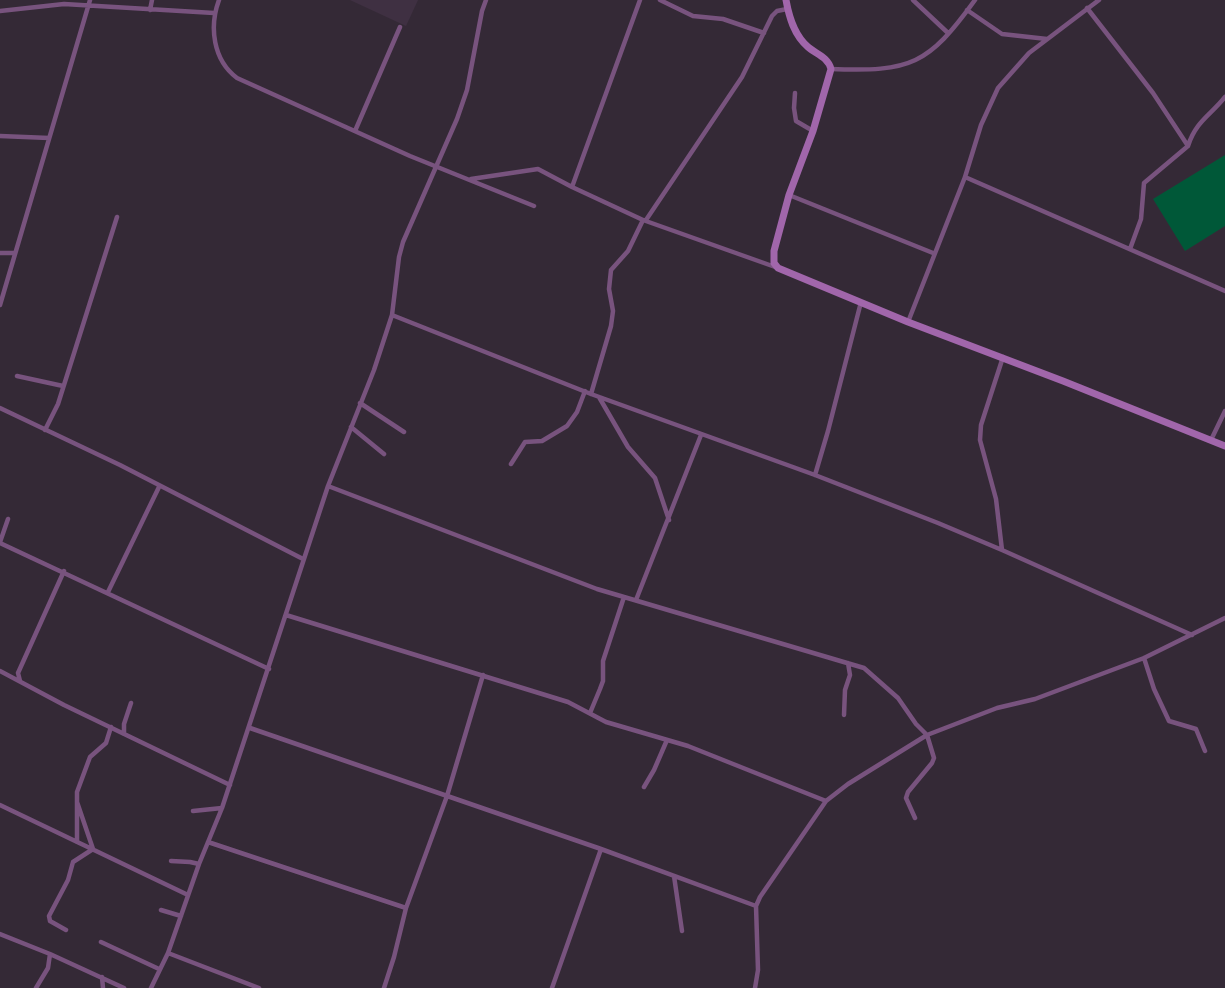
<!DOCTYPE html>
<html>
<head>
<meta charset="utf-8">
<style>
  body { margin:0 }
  canvas { display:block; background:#342936 }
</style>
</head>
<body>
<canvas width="1225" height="988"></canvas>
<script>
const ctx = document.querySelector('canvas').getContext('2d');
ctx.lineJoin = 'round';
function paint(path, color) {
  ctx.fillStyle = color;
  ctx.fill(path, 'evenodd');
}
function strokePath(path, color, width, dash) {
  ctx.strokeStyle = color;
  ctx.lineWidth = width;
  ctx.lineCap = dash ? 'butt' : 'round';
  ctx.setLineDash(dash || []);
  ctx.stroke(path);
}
const built = new Path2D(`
  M350 0H418L406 26Z`);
const green = new Path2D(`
  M1225 155V226L1185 251 1153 199Z`);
const street = new Path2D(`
  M219 0C209 27 213 60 237 78L410 156 534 206
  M660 0 693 16 723 19 764 33
  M913 0 948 33
  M1087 8 1153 93 1188 146 1144 183 1141 219 1130 249
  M150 10 152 0
  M967 10 1002 34 1047 39
  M0 11 64 4 214 13
  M831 69C911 72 928 65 975 0
  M795 93 794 108 796 121 813 131
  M355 131 400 27
  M0 136 49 138
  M1188 146C1196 121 1211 115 1225 97
  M965 177 1225 291
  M471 179 538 169 572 187 643 220 778 268
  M572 187 640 0
  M789 195 933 253
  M646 220 742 77 772 16 777 11 787 9
  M0 253H15
  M0 305 90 0
  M392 315 591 394 815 475 938 523 1002 550 1192 635
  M908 322 965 177 981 125 998 88 1029 53 1099 0
  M17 376 63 386
  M591 394 611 326 613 311 609 289 611 270 628 251 643 220
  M599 397 628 447 655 478 669 520
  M360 403 404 432
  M0 408 120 465 303 559
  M351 427 384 454
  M45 430 58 404 117 217
  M1211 440 1225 411
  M511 464 525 442 542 441 567 426 577 412 585 391
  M815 475 828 431 861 302
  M328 486 597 589 864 668 898 698 916 724 927 735 934 758 932 763 908 792 906 798 915 818
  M0 542 8 519
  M0 543 269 669
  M1002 550 996 499 980 440 981 425 1003 357
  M108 592 159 487
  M636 600 701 435
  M286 615 568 702 606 722 688 746 826 801
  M1144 658 1154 689 1169 721 1196 729 1205 751
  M0 671 64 705 230 785
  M20 681 18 673 64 571
  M590 713 600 689 603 681V661L624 597
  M844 715 845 690 850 675 848 663
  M250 728 601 849 756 906
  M124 734V724L131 703
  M644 787 654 770 667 740
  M0 805 188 895
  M193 811 222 808
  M77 842V792L90 757 106 743 111 727
  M208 842 406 908
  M171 861 190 862 199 864
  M674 876 682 931
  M161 910 181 916
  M66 930 50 921 49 916 68 880 73 862 93 849 77 802
  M0 934 50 954 124 988
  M101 942 159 969
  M168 953 259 988
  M102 977 103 988
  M36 988 48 968 50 954
  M151 988 168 953 199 864 222 808 328 486 374 370 392 315 399 257 403 242 457 119 467 90 482 11 486 0
  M384 988 394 957 406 908 447 796 483 675
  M552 988 601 849
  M755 988 758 970 756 906 760 897 826 801 848 784 927 735 997 708 1035 699 1144 658 1225 618`);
const secondary = new Path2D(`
  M786 0C789 17 794 35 808 47 816 54 828 57 831 69L813 131 789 195 774 251V263L778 268 908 322 1063 381 1225 446`);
paint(built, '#3f3042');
paint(green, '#005838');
strokePath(street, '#78537e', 4.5);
strokePath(secondary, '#a166ab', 7);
</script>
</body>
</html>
